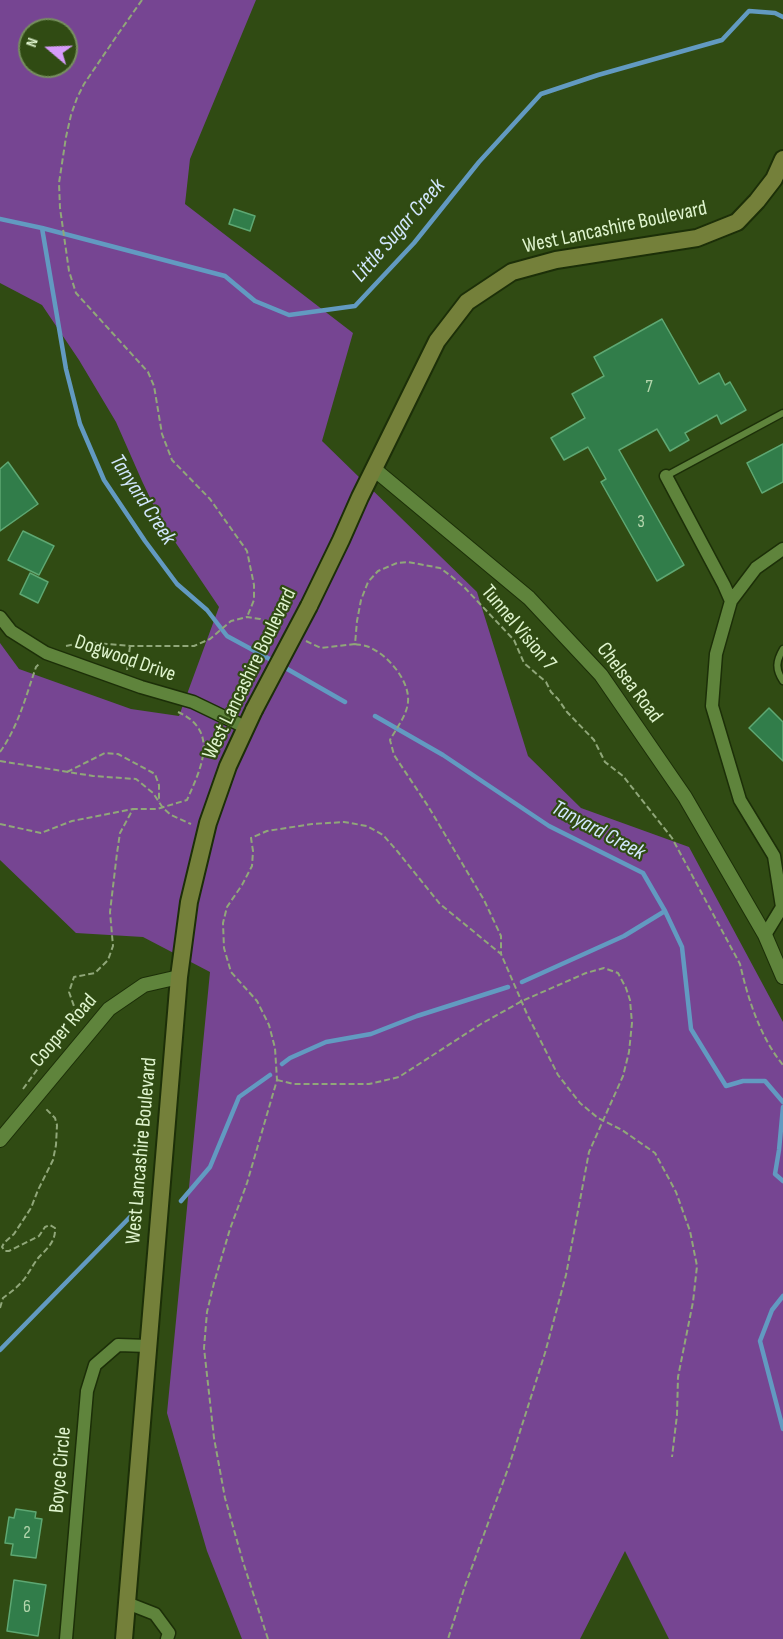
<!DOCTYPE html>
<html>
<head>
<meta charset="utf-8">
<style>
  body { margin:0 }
  #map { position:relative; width:783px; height:1639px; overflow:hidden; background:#304b13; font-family:"Sofia Sans Condensed",sans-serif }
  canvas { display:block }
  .north { position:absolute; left:18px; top:18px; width:60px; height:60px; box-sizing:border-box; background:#304b13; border:2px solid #768f5e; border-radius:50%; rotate:289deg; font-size:16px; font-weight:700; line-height:24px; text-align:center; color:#dff4ce }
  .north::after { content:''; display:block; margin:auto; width:21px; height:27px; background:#d69bfa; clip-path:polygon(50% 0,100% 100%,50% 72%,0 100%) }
</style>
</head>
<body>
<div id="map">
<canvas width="783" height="1639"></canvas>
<div class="north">N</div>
</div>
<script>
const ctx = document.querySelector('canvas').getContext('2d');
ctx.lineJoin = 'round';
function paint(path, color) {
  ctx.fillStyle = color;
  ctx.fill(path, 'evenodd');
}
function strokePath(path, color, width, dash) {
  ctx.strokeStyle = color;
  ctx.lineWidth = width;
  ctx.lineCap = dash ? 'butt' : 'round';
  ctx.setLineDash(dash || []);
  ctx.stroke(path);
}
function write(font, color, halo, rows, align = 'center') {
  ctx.font = font + ' "Sofia Sans Condensed",sans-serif';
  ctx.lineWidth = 4.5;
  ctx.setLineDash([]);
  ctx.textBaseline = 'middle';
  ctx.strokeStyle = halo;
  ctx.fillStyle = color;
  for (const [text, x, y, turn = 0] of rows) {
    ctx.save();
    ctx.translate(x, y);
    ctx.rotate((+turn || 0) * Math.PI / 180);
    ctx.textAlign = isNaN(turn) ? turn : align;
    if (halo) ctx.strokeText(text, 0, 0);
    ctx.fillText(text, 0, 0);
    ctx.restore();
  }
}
const green = new Path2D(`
  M0 0H256L190 159 185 204 353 333 322 441 477 592 528 756 581 808 689 847 783 1022V1639H669L625 1551 580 1639H242L207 1551 167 1413 210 972 143 937 76 933 0 860V643L19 669 131 709 179 716 219 607 161 521 142 481 116 422 79 360 42 305 0 283ZM30 30H66V66H30Z`);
const stream = new Path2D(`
  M0 219 42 228 225 276 255 301 289 315 355 306 414 243 479 162 541 94 598 75 722 40 749 11 775 13 783 17
  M42 228 66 369 80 424 104 480 145 541 177 584 207 610 227 636 275 662
  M282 666 345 702
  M375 716 443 755 549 826 643 873 665 911 682 947 691 1029 726 1086 743 1081H765L783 1102
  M522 982 624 936 665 911
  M282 1064 290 1058 326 1042 371 1034 417 1016 508 987
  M783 1107 779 1150 775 1174 783 1181
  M181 1201 210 1167 239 1097 270 1075
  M783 1296 772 1310 760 1341 783 1429
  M0 1350 133 1214`);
const building = new Path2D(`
  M234 209 255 216 250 231 229 224Z
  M662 319 699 384 719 373 725 385 730 382 746 410 721 424 717 415 685 433 689 440 670 451 657 429 619 450 684 565 657 581 601 482 606 479 588 447 564 460 551 438 585 418 572 394 604 376 594 357Z
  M783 444V482L762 493 747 463Z
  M8 462 38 504 0 531V469Z
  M23 531 54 546 39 575 8 560Z
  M30 573 48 582 38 603 20 594Z
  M769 708 783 722V761L749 728Z
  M16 1509 36 1512 35 1518 42 1519 36 1558 11 1555 13 1544 5 1543 9 1517 14 1518Z
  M14 1580 46 1585 38 1636 7 1631Z`);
const path = new Path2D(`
  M142 0 118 34 84 84 77 98 71 115 66 137 59 183 60 208 69 271 76 293 148 372 154 386 162 434 172 460 210 499 247 551 254 585V600L247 617
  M306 641 321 648 355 644 357 621 361 600 368 582 378 571 397 563 408 562 440 568 451 576 464 587 514 640 524 663 546 682 551 692 558 699 567 712 594 740 605 762 623 776 672 838 740 964C748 999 760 1037 783 1065
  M355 644C359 645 365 645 369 647 388 655 410 681 408 702 407 715 396 729 390 740L394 755 428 806 484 900 501 936V954
  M66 646 86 642 130 646H194L210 639 231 621 247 617 260 619 280 628
  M127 670 130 646
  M0 752C18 727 26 696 36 667L40 663
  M0 761 93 776 136 779 153 793 163 808 171 815 191 824
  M67 772 105 753 118 754 155 774 159 785V802
  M0 824 41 833 72 821 133 809
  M277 1080 294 1084H369L399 1077 481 1024 522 1001 586 973 604 968 618 973 626 988 630 1000 632 1023 629 1052 623 1076 589 1152 566 1275 545 1353 509 1466 465 1586 448 1639
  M23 1089 53 1048 67 1020 75 1009 69 992 74 977 95 973 108 960 113 946 110 912 117 853 120 833 133 809H157L187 800C201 768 220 731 178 712
  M0 1308 3 1298C11 1292 19 1286 25 1278 30 1271 34 1263 39 1257 47 1249 56 1241 55 1228L50 1225 45 1227 39 1236 9 1251H5L2 1247 4 1243 14 1234 31 1208 38 1190 53 1160 56 1145 57 1125 55 1118 45 1108
  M268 1639 243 1562 225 1498 214 1438 204 1348 207 1312 214 1283 230 1229 247 1183 277 1080 275 1048 269 1025 257 1001 231 972 224 948 223 923 227 907 242 885 252 866 253 851 251 838 267 831 312 824 344 822 367 826 383 835 398 852 440 904 501 954 527 1014 558 1075 580 1103 598 1118 622 1130 655 1153 676 1192 690 1231 697 1266 693 1302 678 1377 677 1415 672 1457`);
const service = new Path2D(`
  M666 476 783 413
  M783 649C776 661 775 669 783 681`);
const minor = new Path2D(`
  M666 476 724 585 731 601
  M0 617 11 631 46 653 141 687 193 702 245 727
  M765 935 782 907 774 856 740 800 712 706 716 654 731 601 756 568 783 549
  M127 1603 155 1614 169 1633 167 1639
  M66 1639 87 1391 95 1365 118 1345 148 1346`);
const tertiary = new Path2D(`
  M374 469 529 598 601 675 685 797 765 935 783 977
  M0 1140 109 1009 144 985 179 977`);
const secondary = new Path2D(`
  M309 606 341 540 360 497 437 341 467 302 512 272 556 260 697 238 737 222 757 201 774 179 783 159
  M124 1639 179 977 189 902 208 823 228 766 254 710`);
const secondaryBridge = new Path2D(`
  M254 710 309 606`);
const numberNames = [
  ["7",649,387],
  ["3",641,522],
  ["2",27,1533],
  ["6",27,1607]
];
const streetNames = [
  ["West Lancashire Boulevard",615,228,-12],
  ["Tunnel Vision 7",518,628,50],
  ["Dogwood Drive",125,659,19],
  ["West Lancashire Boulevard",250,674,-64],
  ["Chelsea Road",629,683,53],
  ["Cooper Road",64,1031,-49],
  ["West Lancashire Boulevard",142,1151,-85],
  ["Boyce Circle",61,1470,-85]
];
const waterNames = [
  ["Little Sugar Creek",399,231,-49],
  ["Tanyard Creek",142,500,57],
  ["Tanyard Creek",598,831,28]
];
paint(green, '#764592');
strokePath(stream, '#629ac1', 4.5);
paint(building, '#317d4a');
strokePath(building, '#5ea873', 1.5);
strokePath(service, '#1c2f08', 9);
strokePath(minor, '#1c2f08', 15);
strokePath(tertiary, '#1c2f08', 16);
strokePath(secondary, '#1c2f08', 20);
strokePath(path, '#90a779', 2, [6, 3]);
strokePath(service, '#5f843c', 6);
strokePath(minor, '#5f843c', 12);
strokePath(tertiary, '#5f843c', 14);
strokePath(secondary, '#74803a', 16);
strokePath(secondaryBridge, '#1c2f08', 20, []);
strokePath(secondaryBridge, '#74803a', 16);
write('18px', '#b4d6ad', null, numberNames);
write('21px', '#dff4ce', '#304b13', streetNames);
write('italic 22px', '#d2e7fe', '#304b13', waterNames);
</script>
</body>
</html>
